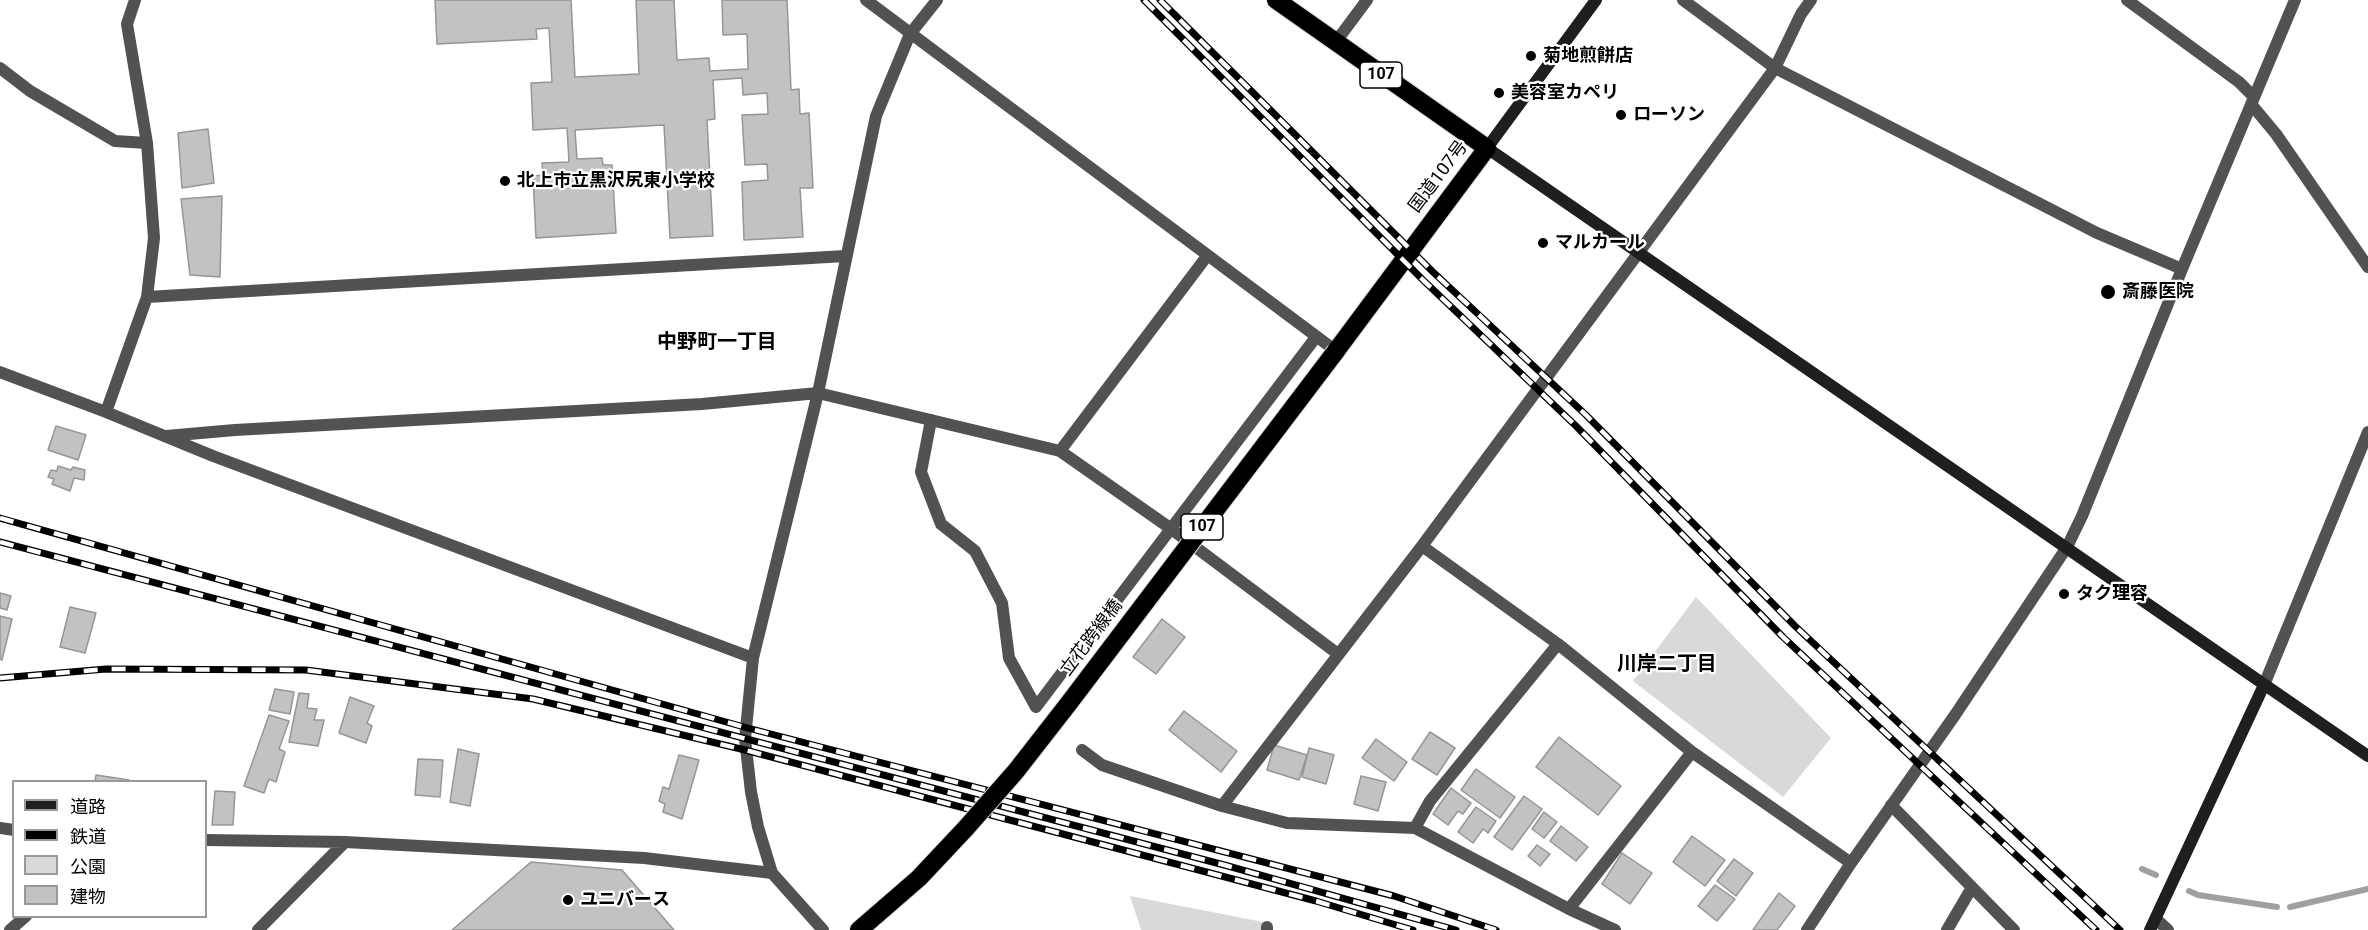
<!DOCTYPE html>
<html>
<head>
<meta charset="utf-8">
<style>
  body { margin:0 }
  #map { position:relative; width:2368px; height:930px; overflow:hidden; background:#fff; font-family:Roboto,"Noto Sans JP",sans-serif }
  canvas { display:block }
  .legend { position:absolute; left:12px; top:780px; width:195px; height:138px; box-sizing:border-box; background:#fff; border:2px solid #999; margin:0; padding:8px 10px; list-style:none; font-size:18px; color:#000 }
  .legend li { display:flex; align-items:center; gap:12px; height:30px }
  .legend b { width:30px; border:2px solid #999 }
</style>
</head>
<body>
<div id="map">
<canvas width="2368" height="930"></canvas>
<ul class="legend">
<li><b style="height:8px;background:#1f1f1f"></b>道路</li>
<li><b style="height:8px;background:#000"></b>鉄道</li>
<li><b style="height:16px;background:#d9d9d9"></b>公園</li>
<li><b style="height:16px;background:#c2c2c2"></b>建物</li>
</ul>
</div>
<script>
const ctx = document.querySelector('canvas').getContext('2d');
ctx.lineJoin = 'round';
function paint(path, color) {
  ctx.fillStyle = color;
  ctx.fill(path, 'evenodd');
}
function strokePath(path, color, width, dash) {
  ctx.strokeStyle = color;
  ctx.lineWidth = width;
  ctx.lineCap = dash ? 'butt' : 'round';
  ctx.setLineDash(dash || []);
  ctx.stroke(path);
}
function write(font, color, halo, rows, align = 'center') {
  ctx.font = font + ' Roboto,"Noto Sans JP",sans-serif';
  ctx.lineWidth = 4.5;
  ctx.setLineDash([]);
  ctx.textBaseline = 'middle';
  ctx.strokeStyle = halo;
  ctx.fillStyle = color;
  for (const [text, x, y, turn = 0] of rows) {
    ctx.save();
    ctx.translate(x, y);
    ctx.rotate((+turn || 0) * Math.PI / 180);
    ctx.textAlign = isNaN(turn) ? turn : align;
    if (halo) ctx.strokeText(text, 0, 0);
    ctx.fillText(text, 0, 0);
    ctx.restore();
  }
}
const green = new Path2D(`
  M1696 597 1831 738 1783 797 1633 681Z
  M1130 896 1263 922V930H1141Z`);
const stream = new Path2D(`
  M2142 869 2156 875
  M2189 891 2198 895 2277 907
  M2290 907 2368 889`);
const building = new Path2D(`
  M435 0H571L575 77 639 74 636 0H674L677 60 709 58 710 71 748 69 747 34 723 35 722 0H787L791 90 799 89 800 114 809 113 813 188H800L803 237 744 240 742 182 768 180 767 164 745 165 742 115 768 114 767 93 743 95 742 78 713 80 715 119 707 120 713 236 670 238 664 125 575 130 577 159 602 158 603 165H612L616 233 536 238 533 176 543 175 542 163 569 162 567 128 533 130 531 83 552 82 549 28 536 29 537 39 437 44Z
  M208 129 214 183 182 188 178 133Z
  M222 196 220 277 190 275 181 199Z
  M56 426 86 435 78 460 48 450Z
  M58 466 71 470 73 467 85 470 84 480 74 478 70 491 52 484 54 479 48 477 51 470 57 471Z
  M0 593 11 596 7 610 0 608Z
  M70 607 96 613 85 653 60 647Z
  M0 616 12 619 2 660 0 659Z
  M1162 619 1185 637 1156 674 1133 657Z
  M275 689 294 692 290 714 269 710Z
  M299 693 309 694 307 708 317 709 314 720H324L318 746 289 742Z
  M350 697 374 706 367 723 372 726 366 743 339 733Z
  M1184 711 1237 751 1221 772 1169 730Z
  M269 715 289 721 279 749 285 752 276 782 269 779 264 793 244 786Z
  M1430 732 1455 748 1437 775 1412 759Z
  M1559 737 1621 786 1598 815 1536 767Z
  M1376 739 1407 762 1394 781 1362 758Z
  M1274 745 1307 755 1299 780 1267 770Z
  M1309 748 1334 755 1326 784 1302 777Z
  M458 749 479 754 470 806 450 802Z
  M679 755 699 760 682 819 663 812 665 804 659 801 663 787 669 789Z
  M418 759 443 760 440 797 415 795Z
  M1476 769 1515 797 1500 818 1461 790Z
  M96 775 129 780V782H95Z
  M1361 776 1386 782 1378 811 1354 804Z
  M1451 788 1471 803 1463 814 1458 811 1448 825 1433 814Z
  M215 791 235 792 233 825H212Z
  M1524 796 1542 809 1512 850 1494 837Z
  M1476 807 1496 821 1488 833 1483 829 1473 843 1458 832Z
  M1544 812 1557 822 1544 838 1532 829Z
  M1561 826 1588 847 1576 861 1550 841Z
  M1692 836 1725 860 1705 886 1673 862Z
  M1537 845 1550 854 1540 866 1528 856Z
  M1622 853 1652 873 1630 904 1602 884Z
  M1734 859 1753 873 1736 896 1717 881Z
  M531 862 622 870 674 930H452Z
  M1715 885 1735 899 1717 921 1698 906Z
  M1779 893 1795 906 1777 930H1753Z`);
const street = new Path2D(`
  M866 0 1336 351
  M1683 0 1775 68 2097 233 2182 269
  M2127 0 2239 82 2254 97
  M1335 43 1367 0
  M0 68 30 91 115 141 147 143
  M2251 104 2276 134 2368 267
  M147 297 845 256
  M0 372 106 412 213 456 753 658
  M106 412 147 297 154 238 147 143 127 24 135 0
  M931 420 921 472 941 524 975 551 1002 603 1009 658 1036 707 1316 337
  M166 436 235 430 702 404 818 393 1060 451 1170 528 1338 654
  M1060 451 1207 256
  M1422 546 1558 644 1692 752 1851 863
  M2264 685 2368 432
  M1082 750 1102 765 1222 806
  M1891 805 2014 930
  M0 828 14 830
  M1415 828 1430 801 1558 644
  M206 840 345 842 644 858 772 873
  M1569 909 1692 752
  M2156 919 2168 930
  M1267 927V930
  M10 930 26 916
  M258 930 345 842
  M823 930 772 873 758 827 751 792 745 739 753 658 818 393 876 116 910 34 937 0
  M1615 930 1569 909 1415 828 1287 823 1222 806 1422 546 1775 68 1801 14 1811 0
  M1807 930 1851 863 1955 715 2067 547 2082 516 2182 269 2295 0
  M1947 930 1971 889`);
const secondary = new Path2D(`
  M1596 0 1487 148 2368 756
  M2150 930 2264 685`);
const highway = new Path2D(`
  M1276 0 1487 148 1336 351
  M859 930 919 878 966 828`);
const rail = new Path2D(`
  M1144 0 1423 280 1576 426 1783 637 2096 930
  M1160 0 1433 272 1586 415 1795 626 2120 930
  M0 518 744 727 1394 896 1496 930
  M0 542 1228 866 1456 930
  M0 678 106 669 306 670 533 699 745 750 1316 901 1413 930`);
const highwayBridge = new Path2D(`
  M966 828 1016 771 1069 703 1336 351`);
const markers = [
  [1531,56,6,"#000"],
  [1499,93,6,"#000"],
  [1621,115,6,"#000"],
  [505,181,6,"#000"],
  [1543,243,6,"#000"],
  [2108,292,8,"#000"],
  [2064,594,6,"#000"],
  [568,900,6,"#000"]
];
const shields = [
  [1381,75,42],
  [1202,527,42]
];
const shieldNames = [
  ["107",1381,75],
  ["107",1202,527]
];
const poiNames = [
  ["菊地煎餅店",1543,56],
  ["美容室カペリ",1511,93],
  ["ローソン",1633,115],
  ["北上市立黒沢尻東小学校",517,181],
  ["マルカール",1555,243],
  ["斎藤医院",2122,292],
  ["タク理容",2076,594],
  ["ユニバース",580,900]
];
const streetNames = [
  ["国道107号",1439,177,-53],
  ["立花跨線橋",1092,638,-53]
];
const neighbourhoodNames = [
  ["中野町一丁目",717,343],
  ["川岸二丁目",1667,665]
];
paint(green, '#d9d9d9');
strokePath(stream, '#a0a0a0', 6);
paint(building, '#c2c2c2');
strokePath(building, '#969696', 1.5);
strokePath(highway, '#dbdbdb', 20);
strokePath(street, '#525252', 12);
strokePath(secondary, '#1f1f1f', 12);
strokePath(highway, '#000', 18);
strokePath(rail, '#000', 7);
strokePath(rail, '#fff', 4.5, [14]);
strokePath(highwayBridge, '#dbdbdb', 20, []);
strokePath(highwayBridge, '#000', 18);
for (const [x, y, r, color] of markers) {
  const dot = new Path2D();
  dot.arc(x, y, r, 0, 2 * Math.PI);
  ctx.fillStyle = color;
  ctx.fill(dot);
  strokePath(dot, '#fff', 2);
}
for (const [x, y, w] of shields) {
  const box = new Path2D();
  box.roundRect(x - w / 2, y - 13, w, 26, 4.5);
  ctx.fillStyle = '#fff';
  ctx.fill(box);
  strokePath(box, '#000', 1.5);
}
write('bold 16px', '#000', null, shieldNames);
write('bold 18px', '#000', '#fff', poiNames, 'left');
write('18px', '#000', '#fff', streetNames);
write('bold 20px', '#000', '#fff', neighbourhoodNames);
</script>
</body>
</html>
